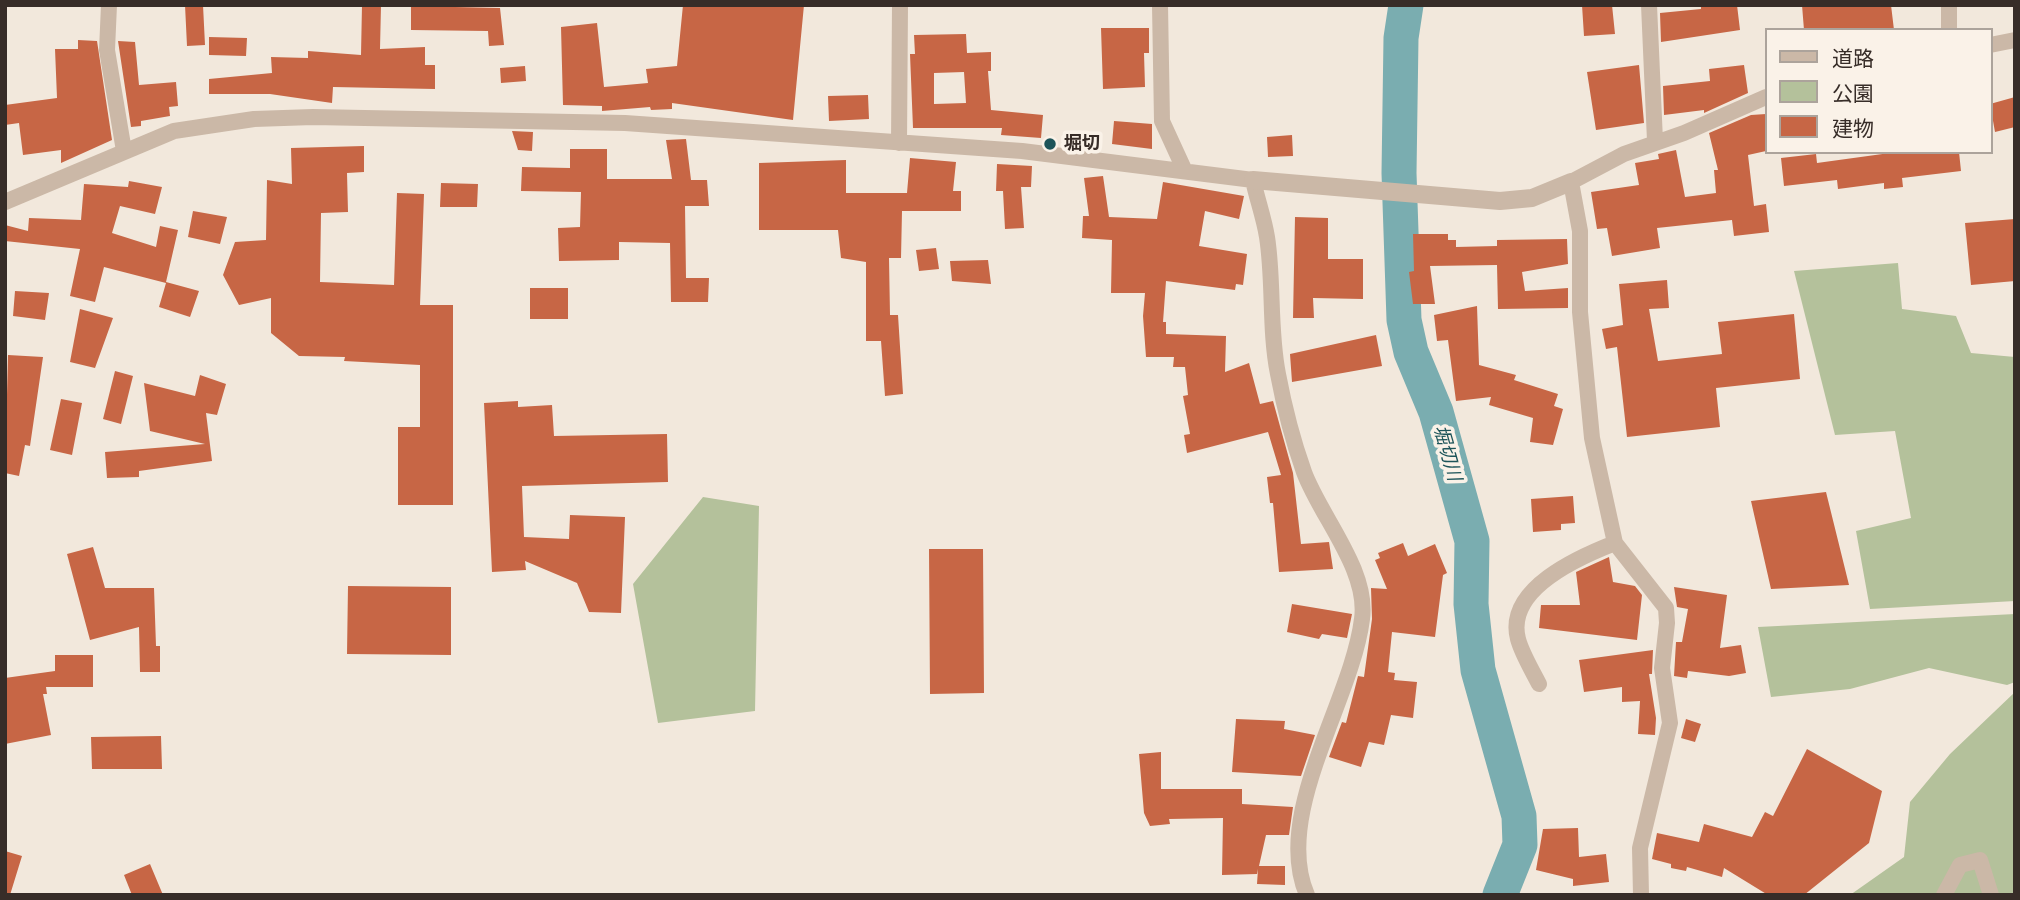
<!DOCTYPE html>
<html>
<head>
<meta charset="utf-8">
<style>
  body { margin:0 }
  #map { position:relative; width:2020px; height:900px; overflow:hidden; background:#f2e8dc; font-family:Raleway,"Noto Sans JP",sans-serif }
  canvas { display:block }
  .frame { position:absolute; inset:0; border:7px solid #372d28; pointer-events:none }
  .legend { position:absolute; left:1765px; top:28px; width:228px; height:126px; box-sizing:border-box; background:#faf2e8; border:2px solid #aca39b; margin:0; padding:9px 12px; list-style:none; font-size:21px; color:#372d28 }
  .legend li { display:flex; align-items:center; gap:14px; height:35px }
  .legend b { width:35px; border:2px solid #aca39b }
</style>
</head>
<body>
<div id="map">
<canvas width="2020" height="900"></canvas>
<div class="frame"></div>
<ul class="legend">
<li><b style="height:9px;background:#cbb8a7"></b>道路</li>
<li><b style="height:19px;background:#b4c19b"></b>公園</li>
<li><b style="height:19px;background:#c76645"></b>建物</li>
</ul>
</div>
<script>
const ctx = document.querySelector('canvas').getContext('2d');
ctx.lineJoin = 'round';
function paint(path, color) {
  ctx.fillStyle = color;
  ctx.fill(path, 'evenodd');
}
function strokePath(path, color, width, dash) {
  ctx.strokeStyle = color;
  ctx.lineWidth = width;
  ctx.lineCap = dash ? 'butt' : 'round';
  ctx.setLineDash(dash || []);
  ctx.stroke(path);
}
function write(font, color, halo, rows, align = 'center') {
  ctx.font = font + ' Raleway,"Noto Sans JP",sans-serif';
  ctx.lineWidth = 7;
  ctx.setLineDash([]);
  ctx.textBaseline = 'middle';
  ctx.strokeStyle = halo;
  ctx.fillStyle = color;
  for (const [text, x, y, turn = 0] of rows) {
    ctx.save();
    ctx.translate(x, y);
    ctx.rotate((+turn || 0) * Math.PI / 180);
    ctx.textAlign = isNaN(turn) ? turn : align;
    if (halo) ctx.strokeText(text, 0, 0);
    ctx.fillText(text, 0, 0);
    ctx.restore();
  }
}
const green = new Path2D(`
  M1898 263 1902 309 1956 316 1971 353 2015 357V601L1870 609 1856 531 1911 518 1895 431 1835 435 1794 271Z
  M703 497 759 506 755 711 658 723 633 584Z
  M2015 614V682L2007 685 1929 668 1850 689 1771 697 1758 627Z
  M2015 692V895H1850L1904 857 1910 802 1950 754Z`);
const river = new Path2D(`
  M1406 5 1401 38 1399 173 1404 320 1411 352 1436 412 1472 541 1471 604 1478 670 1519 816 1520 845 1500 895`);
const building = new Path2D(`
  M185 5H203L205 45 187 46Z
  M362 5H381L380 49 425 47V65H435V89L333 87 332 103 270 94H209V79L272 73 271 57 308 58V51L361 55Z
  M683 5H804L793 120 672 103V109L651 110 650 107 602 111V106L563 105 561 27 597 23 604 87 648 83 646 69 677 66Z
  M1582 5H1612L1615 34 1584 36Z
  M1701 5H1737L1740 30 1661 42 1660 13 1701 9Z
  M1802 5H1891L1894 30H1804Z
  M411 6 500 8 504 45 489 46 488 31 411 30Z
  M1101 28H1149V53H1144L1145 87 1103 89Z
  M966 34 967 53 991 52V71H988L991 110 1043 115 1041 138 1001 135 1002 128H913L910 54H915L914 35ZM964 72 966 103 934 104V73Z
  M209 37 247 38 246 56 209 55Z
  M78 40 97 41 112 140 61 163V150L23 155 19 123 5 125V105L57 98 55 49H78Z
  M118 41 135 42 139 85 176 82 178 106 169 107 170 116 141 121V126L131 127Z
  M1639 65 1644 123 1596 130 1587 72Z
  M1744 65 1748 93 1704 113V110L1664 115 1663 86 1710 81 1709 69Z
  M525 66 526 81 501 83 500 68Z
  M868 95 869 119 829 121 828 96Z
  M2015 97V127L1995 132 1990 104Z
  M1766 114V151L1748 155 1754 206 1766 204 1769 232 1734 236 1732 220 1657 228 1660 248 1612 256 1607 228 1597 229 1591 192 1639 185 1635 163 1659 159 1658 154 1676 150 1685 197 1716 193 1714 170H1718L1709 133 1751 115Z
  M1114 121 1152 124V149L1112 144Z
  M512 131 533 132 532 151 518 150Z
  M1292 135 1293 156 1268 157 1267 137Z
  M686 139 691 180H707L709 206H685L686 278H709L708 302H671L670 243 619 242V260L559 261 558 228 580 227 581 192 521 191 522 167 570 168V149H607V179H672L666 140Z
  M364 146V172L347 173 348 212 321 213 320 282 394 285 397 193 424 194 420 305H453V505H398V427H420V365L344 361 345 357 299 356 271 333V298L239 305 223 275 235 242 266 240 267 180 292 184 291 148Z
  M1897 152H1959L1961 171 1902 178 1903 187 1884 189V183L1838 189 1837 180 1784 186 1781 158 1816 154 1817 163Z
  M910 158 956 162 953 191H961V211H902L901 258H889L890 315H898L903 394 885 396 881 341H866V262L841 258 838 230H759V163L846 160V193H907Z
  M997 164 1032 166 1031 187H1021L1024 228 1005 229 1003 191H996Z
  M1103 176 1109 217 1157 219 1163 182 1244 196 1239 219 1205 211 1199 246 1247 254 1243 285 1236 284 1235 290 1166 281 1163 322H1166V334L1226 336 1225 372 1249 363 1260 404 1273 401 1293 473 1301 544 1329 542 1333 569 1279 572 1273 503H1270L1267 477 1281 475 1268 432 1187 453 1184 435 1190 434 1183 396 1188 395 1185 367H1173L1174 357H1146L1143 316 1145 293H1111L1112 240 1082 238 1083 216H1089L1084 178Z
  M129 181 162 187 155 214 120 206 112 233 156 247 160 226 178 230 166 282 199 291 190 317 159 307 166 283 104 267 95 302 70 296 80 249 5 241V225L28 231 29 218 81 220 84 184 128 187Z
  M441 183 478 184 477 207H440Z
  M193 211 227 217 220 244 188 237Z
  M1295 217 1328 218V259H1363V299L1313 298 1314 318H1293Z
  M2015 219V281L1971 285 1965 223Z
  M1413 234H1448V240H1456V247L1497 246V240L1567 239 1568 264 1522 272 1525 291 1568 288V308L1498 309 1497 265 1430 266 1435 304H1413L1409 272 1414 271Z
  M936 248 939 269 919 271 916 250Z
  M988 260 991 284 952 281 950 261Z
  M1667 280 1669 308 1649 309 1658 361 1722 354 1718 322 1794 314 1800 379 1716 388 1720 427 1627 437 1617 347 1606 349 1602 329 1623 325 1619 284Z
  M530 288H568V319H530Z
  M15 291 49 293 45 320 13 316Z
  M1477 306 1479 365 1516 375 1514 380 1558 394 1554 406 1563 409 1553 445 1530 442 1533 418 1489 405 1491 397 1456 401 1448 340 1437 341 1434 315Z
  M80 309 113 318 95 368 70 362Z
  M1376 335 1382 366 1292 382 1290 354Z
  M8 355 43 357 30 446 25 445 19 476 5 473Z
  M115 371 133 376 121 424 103 419Z
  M200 375 226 384 217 415 206 413 212 461 139 471V477L107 478 105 452 205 444 150 431 144 383 195 396Z
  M61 399 82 403 72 455 50 450Z
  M518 401V407L552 405 554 436 667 434 668 482 522 486 524 537 569 539 570 515 625 517 621 613 589 612 577 583 525 561 526 570 492 572 484 403Z
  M1826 492 1849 585 1771 589 1751 501Z
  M1573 496 1575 523 1561 524V530L1533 532 1531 499Z
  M1403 543 1408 556 1435 544 1447 573 1443 575 1435 637 1392 632 1388 672 1395 673 1394 680 1417 682 1413 718 1391 715 1384 745 1369 742 1361 767 1329 757 1342 722 1346 723 1358 676 1364 677 1372 619 1371 588 1387 589 1375 560 1380 558 1378 553Z
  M93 547 105 588H154L156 646H160V672H140L139 627 90 640 67 554Z
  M929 549H983L984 693 930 694Z
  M1609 557 1613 582 1635 586 1642 595 1637 640 1539 628 1541 605H1580L1576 572Z
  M348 586 451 587V655L347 654Z
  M1674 587 1727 595 1720 648 1741 645 1746 673 1729 676 1688 671 1687 678 1674 676 1676 642H1682L1688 609 1677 607Z
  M1292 604 1352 614 1347 638 1322 634 1319 639 1287 632Z
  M1653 650 1652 674H1649L1656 718 1655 735 1638 734 1640 701 1622 702V687L1584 692 1579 660Z
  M55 655H93V687H46L47 694H43L51 735 5 744V678L55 671Z
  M1236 719 1285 721 1284 729 1315 735 1301 776 1232 772Z
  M1686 719 1701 724 1695 742 1681 738Z
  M161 736 162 769H92L91 737Z
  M1807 749 1882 791 1869 843 1804 895H1768L1724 868 1722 877 1687 867 1686 871 1671 868V864L1652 859 1657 833 1699 842 1704 824 1752 837 1765 812 1773 816Z
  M1161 752V789H1242V804L1293 807 1289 835H1266L1259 866H1285V885L1257 884 1258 869 1257 874 1222 875 1223 818 1169 819 1170 824 1150 826 1144 813 1139 754Z
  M1578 828 1579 857 1606 854 1609 882 1573 886V879L1536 870 1543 829Z
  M5 851 22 856 10 895H5Z
  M150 864 163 895H132L124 875Z`);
const minor = new Path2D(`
  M109 5 107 50 124 151
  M1160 5 1162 121 1184 169
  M1649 5 1655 141
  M1949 5V30
  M1990 45 2015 40
  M899 143 900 5
  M5 202 174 131 254 119 313 117 625 123 1022 151 1253 180C1257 199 1264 218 1267 237 1274 282 1269 329 1278 374 1284 406 1293 441 1304 472 1320 516 1369 570 1362 619 1352 701 1272 814 1307 895
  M1539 684C1532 670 1522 654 1518 639 1505 589 1579 557 1615 543
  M1641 895 1640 848 1670 723 1662 668 1667 623 1666 608 1615 543 1592 438 1580 312V231L1571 182 1624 154 1684 133 1766 97
  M1944 895 1960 865 1980 860 1991 895`);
const tertiary = new Path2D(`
  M1253 180 1500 201 1532 198 1571 182`);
const markers = [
  [1050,144,7,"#1d5459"]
];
const poiNames = [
  ["堀切",1064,144]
];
const waterNames = [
  ["堀切川",1447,453,74]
];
paint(green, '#b4c19b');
strokePath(river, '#7aadb0', 35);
paint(building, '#c76645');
strokePath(minor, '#cbb8a7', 16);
strokePath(tertiary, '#cbb8a7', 18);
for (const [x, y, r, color] of markers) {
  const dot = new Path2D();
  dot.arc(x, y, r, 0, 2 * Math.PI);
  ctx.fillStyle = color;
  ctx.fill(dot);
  strokePath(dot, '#faf2e8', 2.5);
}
write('bold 18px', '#372d28', '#faf2e8', poiNames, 'left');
write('italic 19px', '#1d5459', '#faf2e8', waterNames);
</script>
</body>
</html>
